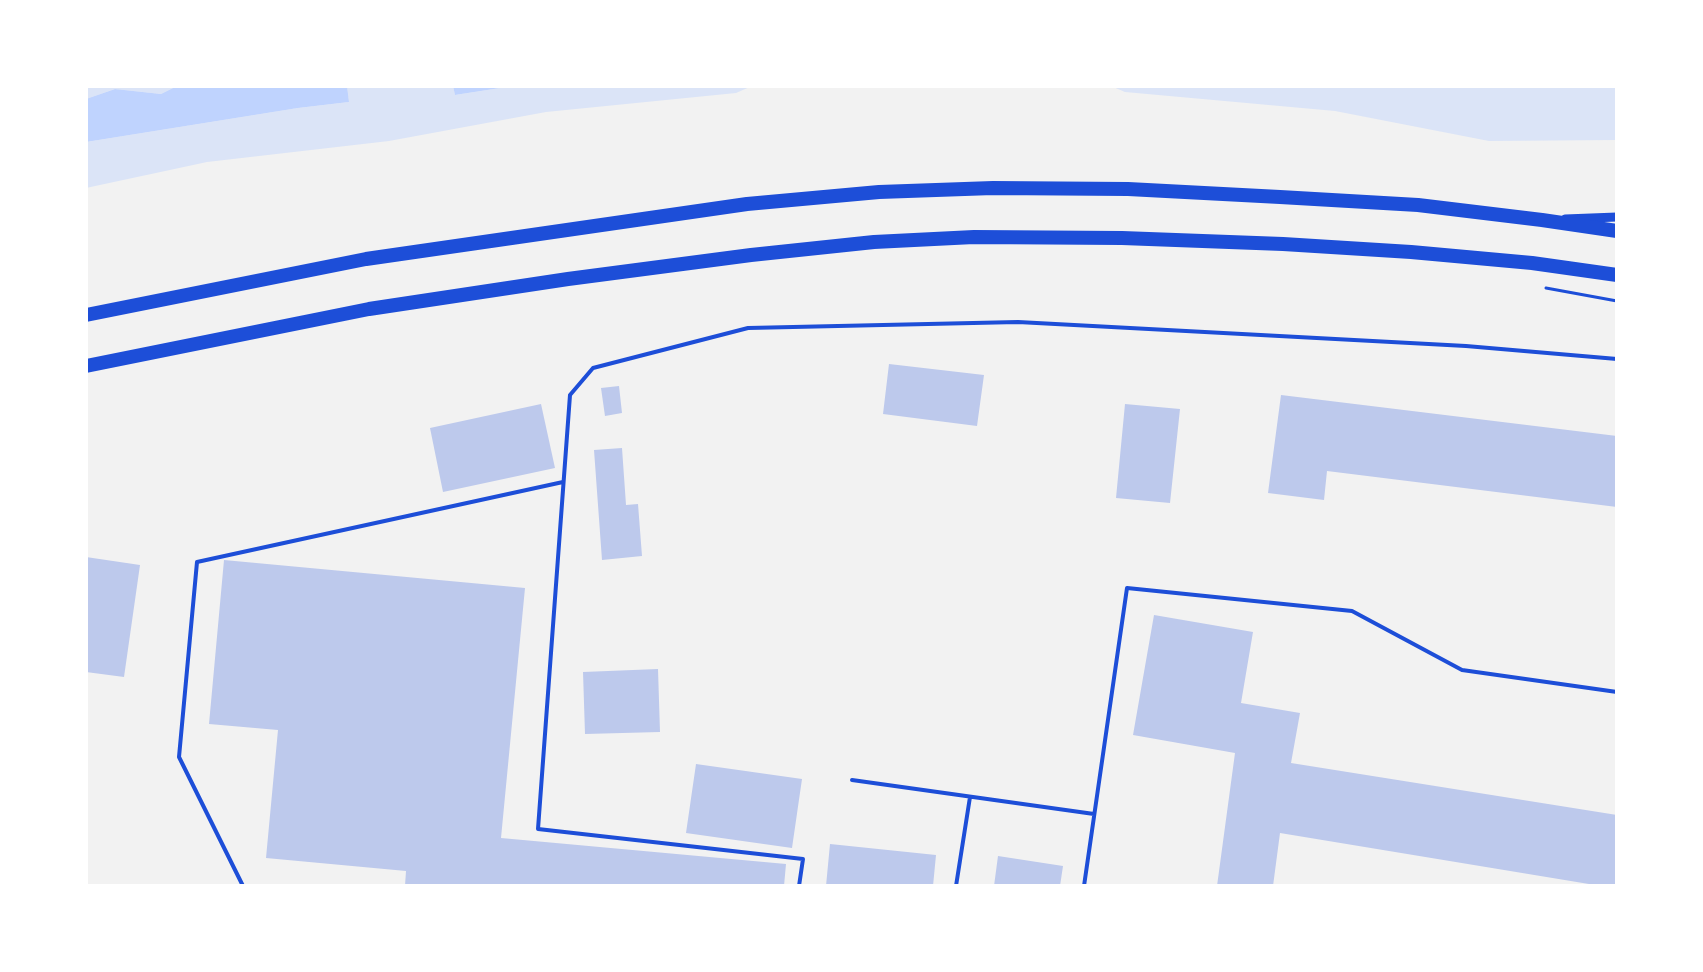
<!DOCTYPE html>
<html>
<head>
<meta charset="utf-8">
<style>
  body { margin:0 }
  #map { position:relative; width:1703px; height:972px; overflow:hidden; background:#f2f2f2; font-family:"DejaVu Sans",sans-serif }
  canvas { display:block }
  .frame { position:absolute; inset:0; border:88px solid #fff; pointer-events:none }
</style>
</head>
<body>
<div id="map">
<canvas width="1703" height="972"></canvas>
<div class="frame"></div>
</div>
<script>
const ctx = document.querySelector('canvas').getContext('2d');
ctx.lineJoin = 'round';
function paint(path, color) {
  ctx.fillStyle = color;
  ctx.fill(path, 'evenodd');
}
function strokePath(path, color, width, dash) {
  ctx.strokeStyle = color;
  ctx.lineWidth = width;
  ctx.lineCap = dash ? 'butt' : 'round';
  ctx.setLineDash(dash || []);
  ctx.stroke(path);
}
const green = new Path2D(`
  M86 86H177L161 94 115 89 86 99Z
  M347 86H453L455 95 513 86H752L736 93 546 112 389 141 207 162 86 188V142L298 108 349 102Z
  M1111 86H1617V140L1489 141 1335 111 1125 92Z`);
const water = new Path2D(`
  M177 86H347L349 102 298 108 86 142V99L115 89 161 94Z
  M453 86H513L455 95Z`);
const building = new Path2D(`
  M889 364 984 375 977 426 883 414Z
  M619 386 622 413 605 416 601 388Z
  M1281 395 1617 436V507L1327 471 1324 500 1268 493Z
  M541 404 555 468 443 492 430 428Z
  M1125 404 1180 409 1170 503 1116 498Z
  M622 448 626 505 638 504 642 556 602 560 594 450Z
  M86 557 140 565 124 677 86 672Z
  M224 560 525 588 501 838 786 864 784 886H405L406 871 266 858 278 730 209 724Z
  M1154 615 1253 632 1241 703 1300 713 1291 763 1617 815V886H1601L1280 833 1273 886H1217L1235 753 1133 735Z
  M658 669 660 732 585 734 583 672Z
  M696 764 802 779 792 848 686 833Z
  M830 844 936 855 933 886H826Z
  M998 856 1063 866 1060 886H994Z`);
const path = new Path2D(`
  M1546 288 1617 301`);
const service = new Path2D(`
  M852 780 1094 814
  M243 886 179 757 197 562 563 482
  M799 886 803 859 538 829 570 395 593 368 748 328 1018 322 1466 346 1617 359
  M956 886 970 797
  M1084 886 1127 588 1352 611 1462 670 1617 692`);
const tertiary = new Path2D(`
  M1565 219 1617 217`);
const trunk = new Path2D(`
  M86 315 366 259 747 204 879 192 993 188 1128 189 1280 197 1418 205 1542 220 1617 231
  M86 366 369 309 568 279 751 255 874 242 974 237 1122 238 1283 244 1411 252 1532 263 1617 275`);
paint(green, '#dbe4f7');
paint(water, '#bfd3fe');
paint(building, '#bdc9ec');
strokePath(path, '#1d4ed8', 3);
strokePath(service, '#1d4ed8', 4);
strokePath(tertiary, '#1d4ed8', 9);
strokePath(trunk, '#1d4ed8', 14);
</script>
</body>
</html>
